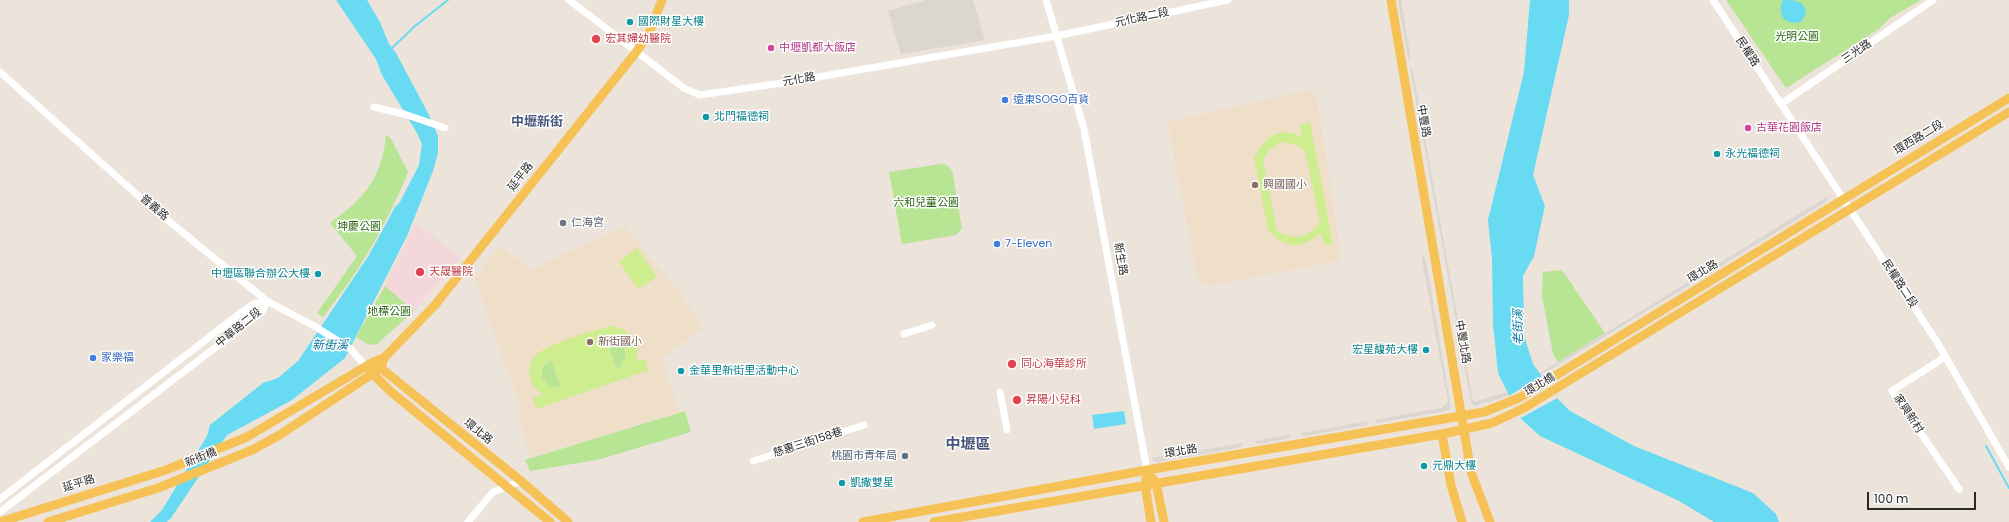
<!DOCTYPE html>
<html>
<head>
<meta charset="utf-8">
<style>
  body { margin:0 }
  #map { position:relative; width:2009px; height:522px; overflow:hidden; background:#ece3da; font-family:Poppins,sans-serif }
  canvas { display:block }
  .scale { position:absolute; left:1867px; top:492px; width:109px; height:18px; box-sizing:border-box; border:2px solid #292929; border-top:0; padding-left:5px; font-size:12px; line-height:14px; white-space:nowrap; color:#292929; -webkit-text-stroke:3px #fff; paint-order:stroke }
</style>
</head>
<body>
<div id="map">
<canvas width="2009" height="522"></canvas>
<div class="scale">100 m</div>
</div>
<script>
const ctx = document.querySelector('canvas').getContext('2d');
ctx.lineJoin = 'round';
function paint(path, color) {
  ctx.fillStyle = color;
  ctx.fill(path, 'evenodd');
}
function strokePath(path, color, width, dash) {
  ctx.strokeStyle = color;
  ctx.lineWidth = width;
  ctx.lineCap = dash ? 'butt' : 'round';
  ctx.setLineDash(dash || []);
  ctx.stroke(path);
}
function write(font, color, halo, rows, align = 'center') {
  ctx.font = font + ' Poppins,"Noto Sans TC",sans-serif';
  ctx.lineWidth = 3;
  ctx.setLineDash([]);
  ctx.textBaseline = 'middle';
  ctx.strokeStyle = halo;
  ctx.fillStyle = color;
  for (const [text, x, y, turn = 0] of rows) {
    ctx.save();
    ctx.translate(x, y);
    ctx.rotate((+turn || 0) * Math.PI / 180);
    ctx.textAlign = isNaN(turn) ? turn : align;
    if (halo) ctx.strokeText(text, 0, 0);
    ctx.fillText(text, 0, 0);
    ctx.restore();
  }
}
const education = new Path2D(`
  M1309 90 1316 94 1341 255 1338 261 1209 286 1198 282 1168 125 1171 121Z
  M624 226 677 289 703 328 661 359 679 412 530 458 519 416 522 412 475 278 500 245 531 270Z`);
const medical = new Path2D(`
  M416 222 460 258 414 311 385 286Z`);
const green = new Path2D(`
  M1726 0H1921L1890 18 1879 29 1786 88Z
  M386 135 391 139 408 172C387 225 358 273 323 317L317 313 357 256 330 223C364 199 382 178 386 135Z
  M941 164H945L952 170 962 228 956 235 902 244 889 172Z
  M1562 270 1605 333 1558 362 1553 354 1542 296 1543 272Z
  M385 286 414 311 377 344 369 345 356 337Z
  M612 338 623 344 626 356 621 366 617 369 606 339Z
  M551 359 561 388 550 387 542 378V368Z
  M685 411 691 432 597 460 530 471 525 460Z`);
const pitch = new Path2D(`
  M1310 122 1333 245 1325 246 1321 233C1302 249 1284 250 1268 229L1254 158C1266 137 1278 125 1302 137L1300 125ZM1283 142 1299 146 1305 151 1320 223C1308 238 1295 241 1277 231L1263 160 1270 149Z
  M637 248 657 277 638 289 619 261Z
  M612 326C630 329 643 344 636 362L645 359 648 370 537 409 533 398 544 394C535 390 531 385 530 375 529 369 530 362 534 357 543 345 596 329 612 326ZM612 338 623 344 626 356 621 366 617 369 606 340ZM550 359H551L561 388 550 387 542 378V368Z`);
const plaza = new Path2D(`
  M926 0H973L985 40 901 54 888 11Z
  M1398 0H1401L1411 59H1408Z
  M1412 67 1473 402 1511 391 1828 196V199L1826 202 1507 396 1475 406 1471 403 1410 68Z
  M1421 253 1426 260 1451 408 1446 411 1377 423 1374 420 1441 408 1448 402Z
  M1367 421 1368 425 1304 436 1301 433Z
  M1291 434 1290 438 1257 444 1255 441Z
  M1244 443 1242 446 1238 448 1157 462H1154L1152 458Z`);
const water = new Path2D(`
  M336 0H367L380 22 389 44 396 53 429 115 438 136V153L433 171 407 236 345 358 292 400 227 435 171 518 167 522H150L162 510 207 436 210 425 263 383 278 378 298 361 369 255 395 207 400 202 419 165 422 144 417 133 382 75 376 59Z
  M1530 0H1569V15L1533 175 1545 206 1534 256 1523 276 1524 336 1533 364 1557 398 1570 411 1634 446 1753 493 1776 514 1779 522H1714L1679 501 1540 436 1520 418 1498 373 1493 324 1492 259 1488 220 1524 72Z
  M1783 0C1794 0 1805 0 1806 13L1801 22C1785 26 1776 14 1783 0Z
  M1124 411 1126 424 1094 429 1092 415Z`);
const pier = new Path2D(`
  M1544 375 1559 397 1519 419 1507 397Z`);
const stream = new Path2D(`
  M390 50 415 26 448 0
  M1986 446 2009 488`);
const minor = new Path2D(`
  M569 0 684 88 700 95 789 82 1056 36 1228 0
  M1046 0 1084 129 1147 470
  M1713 0 1937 342 2009 467
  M0 72 144 201 267 301 314 326 351 349 365 366
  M1781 104 1933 0
  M374 107 404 114 445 128
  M904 334 932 325
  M1945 357 1892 391 1959 489
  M1000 392 1007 430
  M753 461 864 425
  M0 499 239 314 254 304 267 301
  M0 512 262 312 267 301
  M468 522 493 492 521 481`);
const major = new Path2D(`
  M1391 0 1471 472 1490 522
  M377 365 521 481 568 522
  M369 370 390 391 550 522
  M1442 434 1451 485 1462 522
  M1147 470 1156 483 1164 522
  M1146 479 1145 485 1151 522
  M0 522 166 470 247 437 373 362 384 358 435 305 637 51 650 31 662 0
  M48 522 158 488 252 450 278 436 372 374 381 367 384 358
  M863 522 1147 470 1484 412 1519 398 2009 98
  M934 522 1442 434 1492 423 1524 408 2009 112`);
const markers = [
  [630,22,4,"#0f9aa8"],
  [596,39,5,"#e0444e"],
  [771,48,4,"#d1479c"],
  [1005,100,4,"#3f7fe0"],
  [706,117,4,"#0f9aa8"],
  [1748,128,4,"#d1479c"],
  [1717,154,4,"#0f9aa8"],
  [1255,185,4,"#8d6e63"],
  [563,223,4,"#6b7280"],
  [997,244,4,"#3f7fe0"],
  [420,272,5,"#e0444e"],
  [318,274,4,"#0f9aa8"],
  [590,342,4,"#8d6e63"],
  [1426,350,4,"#0f9aa8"],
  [93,358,4,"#3f7fe0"],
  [1012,364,5,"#e0444e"],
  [681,371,4,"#0f9aa8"],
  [1017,400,5,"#e0444e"],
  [905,456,4,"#5c6f8a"],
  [1424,466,4,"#0f9aa8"],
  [842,483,4,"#0f9aa8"]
];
const streetNames = [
  ["元化路二段",1142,18,-12],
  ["民權路",1747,52,57],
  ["三光路",1857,52,-34],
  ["元化路",799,80,-10],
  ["中豐路",1423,121,80],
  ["環西路二段",1919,138,-31],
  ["延平路",521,177,-52],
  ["普義路",154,208,40],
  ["新生路",1120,259,80],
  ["環北路",1703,272,-31],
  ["民權路二段",1899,284,57],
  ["中華路二段",239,328,-39],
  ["中豐北路",1462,342,80],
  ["環北橋",1540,385,-31],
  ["家興新村",1908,414,56],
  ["環北路",478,432,39],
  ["慈惠三街158巷",808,443,-18],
  ["環北路",1181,452,-10],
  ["新街橋",201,458,-22],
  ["延平路",79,484,-17]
];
const cultureNames = [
  ["國際財星大樓",638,22],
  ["北門福德祠",714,117],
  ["永光福德祠",1725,154],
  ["中壢區聯合辦公大樓",310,274,"right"],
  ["宏星馥苑大樓",1418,350,"right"],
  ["金華里新街里活動中心",689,371],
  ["元鼎大樓",1432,466],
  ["凱撒雙星",850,483]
];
const parkNames = [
  ["光明公園",1797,37],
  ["六和兒童公園",926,203],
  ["坤慶公園",359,227],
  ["地標公園",389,312]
];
const healthNames = [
  ["宏其婦幼醫院",605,39],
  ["天晟醫院",429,272],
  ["同心海華診所",1021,364],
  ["昇陽小兒科",1026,400]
];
const hotelNames = [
  ["中壢凱都大飯店",779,48],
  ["古華花園飯店",1756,128]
];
const shopNames = [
  ["遠東SOGO百貨",1013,100],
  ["7-Eleven",1005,244],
  ["家樂福",101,358]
];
const educationNames = [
  ["興國國小",1263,185],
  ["新街國小",598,342]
];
const worshipNames = [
  ["仁海宮",571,223]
];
const serviceNames = [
  ["桃園市青年局",897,456]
];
const waterNames = [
  ["老街溪",1519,327,-91],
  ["新街溪",330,346]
];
const quarterNames = [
  ["中壢新街",537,123]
];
const districtNames = [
  ["中壢區",968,445]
];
paint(education, '#efdfc8');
paint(medical, '#f3d7db');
paint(green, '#b7e594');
paint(pitch, '#ceed8f');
paint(plaza, '#dcd6d1');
paint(water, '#68dbf3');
paint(pier, '#ece3da');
strokePath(stream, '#68dbf3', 2);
strokePath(minor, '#fff', 7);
strokePath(major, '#f6c255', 9);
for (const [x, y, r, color] of markers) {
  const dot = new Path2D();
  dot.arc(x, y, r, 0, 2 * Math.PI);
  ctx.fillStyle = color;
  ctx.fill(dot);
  strokePath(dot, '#fff', 1.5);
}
write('11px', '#292929', '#fff', streetNames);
write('11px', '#0d838f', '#fff', cultureNames, 'left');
write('11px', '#2f6817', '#fff', parkNames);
write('11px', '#be3a42', '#fff', healthNames, 'left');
write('11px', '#b23c85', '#fff', hotelNames, 'left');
write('11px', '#366cbe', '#fff', shopNames, 'left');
write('11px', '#785e54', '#fff', educationNames, 'left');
write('11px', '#5b616d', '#fff', worshipNames, 'left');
write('11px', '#4e5e75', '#fff', serviceNames, 'right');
write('italic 12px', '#08789e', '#fff', waterNames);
write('bold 13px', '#48567b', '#fff', quarterNames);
write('bold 15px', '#48567b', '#fff', districtNames);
</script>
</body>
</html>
